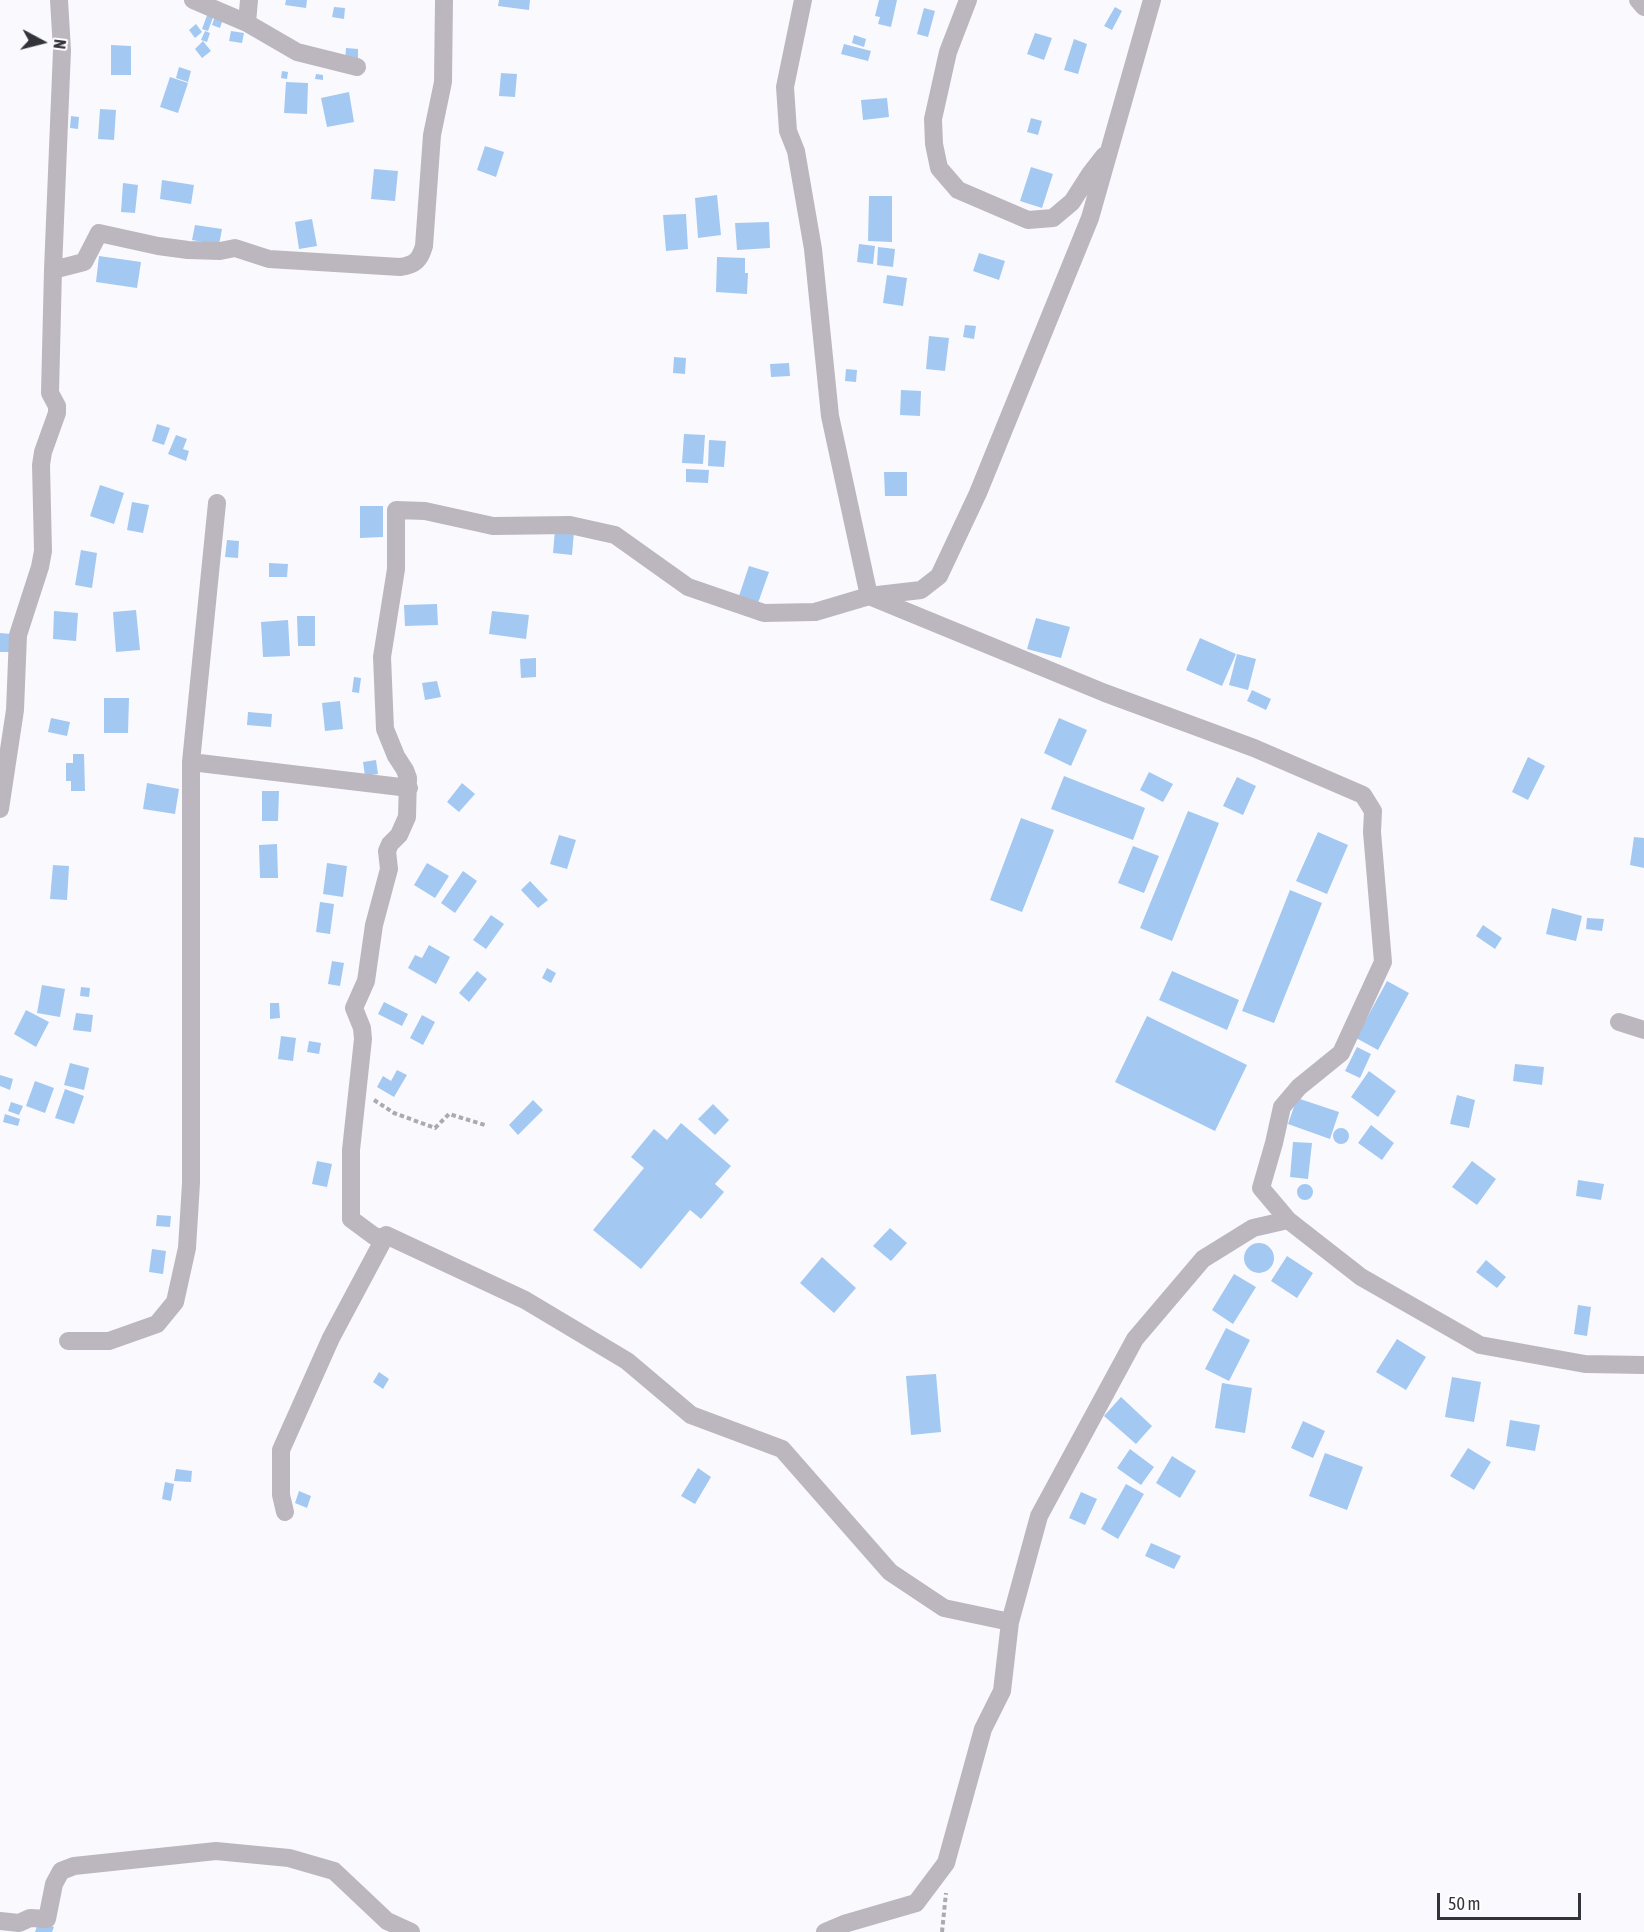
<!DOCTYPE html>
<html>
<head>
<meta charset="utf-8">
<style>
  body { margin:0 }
  #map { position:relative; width:1644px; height:1932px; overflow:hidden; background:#fafafe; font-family:"Asap Condensed",sans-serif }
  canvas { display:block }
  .north { position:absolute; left:12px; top:12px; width:60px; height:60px; -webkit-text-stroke:4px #fff; paint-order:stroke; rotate:97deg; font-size:16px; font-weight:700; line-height:24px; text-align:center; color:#33343b }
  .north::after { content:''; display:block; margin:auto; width:21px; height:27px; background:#33343b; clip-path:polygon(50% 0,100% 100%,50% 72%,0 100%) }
  .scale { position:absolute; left:1437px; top:1893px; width:144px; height:27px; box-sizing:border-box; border:3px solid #33343b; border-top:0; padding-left:8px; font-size:18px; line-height:21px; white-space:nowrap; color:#33343b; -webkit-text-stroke:4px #fff; paint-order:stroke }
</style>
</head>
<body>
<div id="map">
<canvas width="1644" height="1932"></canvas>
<div class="north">N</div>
<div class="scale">50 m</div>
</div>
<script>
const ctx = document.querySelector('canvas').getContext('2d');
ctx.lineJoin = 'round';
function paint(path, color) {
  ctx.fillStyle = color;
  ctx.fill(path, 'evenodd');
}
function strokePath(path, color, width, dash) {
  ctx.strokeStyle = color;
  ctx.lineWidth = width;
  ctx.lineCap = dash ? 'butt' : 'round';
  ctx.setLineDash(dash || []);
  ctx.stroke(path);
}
const building = new Path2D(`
  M286 0H307L306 8 285 5Z
  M499 0H530L529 10 498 6Z
  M879 0H897L891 27 878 24 880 17 875 16Z
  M334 7 345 8 344 19 332 17Z
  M1115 7 1122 11 1112 30 1104 26Z
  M924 8 935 11 928 37 917 34Z
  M209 10 215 12 208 31 202 29Z
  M215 16 223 19 220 28 212 25Z
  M196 24 202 32 195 38 189 30Z
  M205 31 210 33 207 42 201 40Z
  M231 31 244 33 242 43 229 41Z
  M1035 33 1052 38 1044 60 1027 54Z
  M854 35 866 39 864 47 852 43Z
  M1074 39 1087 44 1078 74 1064 70Z
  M203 41 211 51 202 58 195 49Z
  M844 44 871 51 868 61 841 54Z
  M111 45 131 46V75H111Z
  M346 48 358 49V61H345Z
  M179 67 191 71 188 82 176 78Z
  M282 71 288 72 287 79 281 78Z
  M501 73 517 74 515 97 499 96Z
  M316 74 323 75V80L315 79Z
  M170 77 188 83 178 113 160 107Z
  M286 82 308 83 307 114 284 113Z
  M349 92 354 122 327 127 321 98Z
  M887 98 889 117 863 120 861 100Z
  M100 109 116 110 114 140 98 139Z
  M71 116 79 117 78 129 70 128Z
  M1031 118 1042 121 1038 135 1027 132Z
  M485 146 504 152 496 177 477 170Z
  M1031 167 1053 174 1042 208 1020 201Z
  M374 169 398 171 395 201 371 199Z
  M162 180 194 185 191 204 160 199Z
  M123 183 138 185 135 213 121 212Z
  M717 195 721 235 698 238 695 198Z
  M869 196H892V242L868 241Z
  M686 214 688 249 666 251 663 215Z
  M312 219 317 246 299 249 295 222Z
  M769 222 770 248 737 250 735 223Z
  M195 225 222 229 219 245 192 240Z
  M859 244 875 246 873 264 857 262Z
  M878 247 895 249 893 267 877 265Z
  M979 253 1005 261 999 280 973 271Z
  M99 256 141 262 137 288 96 282Z
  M717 257 745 258V273H748L747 294 716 292Z
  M887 275 907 278 903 306 883 303Z
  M965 325 976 326 974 339 963 337Z
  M929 336 949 338 945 371 926 369Z
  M674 357 686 358 685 374 673 373Z
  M789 363 790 376 771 377 770 364Z
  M846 369 857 370 856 382 845 381Z
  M901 390 921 391 920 416 900 415Z
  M157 424 170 428 164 445 152 441Z
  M684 434 705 435 703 464 682 463Z
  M176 435 187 439 183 449 189 451 186 461 168 454Z
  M709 440 726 441 724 467 708 466Z
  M686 469 709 470 708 483 686 482Z
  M884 472H907V496H885Z
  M100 485 124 493 114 524 90 516Z
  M132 502 149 505 143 533 127 530Z
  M360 506H383V537L360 538Z
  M555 530 574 532 572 555 553 553Z
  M227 540 239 541 238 558 225 557Z
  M81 550 97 553 92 588 75 585Z
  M269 563 288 564 287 577H269Z
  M749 566 769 572 758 603 739 596Z
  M437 604 438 625 405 626 404 605Z
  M136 610 140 650 116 652 113 612Z
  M54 611 78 613 76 641 53 639Z
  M492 611 529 615 526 639 489 634Z
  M297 616H315V646H298Z
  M1036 618 1070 627 1061 658 1027 649Z
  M288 620 290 656 263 657 261 622Z
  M0 633 11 634 10 652H0Z
  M1200 638 1236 654 1222 686 1186 670Z
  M1237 654 1256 659 1248 690 1229 685Z
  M536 658V677L521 678 520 659Z
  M354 677 361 678 359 693 352 692Z
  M437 681 441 697 425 700 422 683Z
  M1252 690 1271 699 1266 710 1247 701Z
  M104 698H129L128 733H104Z
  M340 701 343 729 325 731 322 703Z
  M248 712 272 714 271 727 247 725Z
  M51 718 70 722 67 736 48 732Z
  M1059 718 1087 730 1071 766 1044 753Z
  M73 754H84L85 791H71V781H66V763H73Z
  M1528 757 1545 766 1528 800 1512 792Z
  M376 760 378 774 365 776 363 762Z
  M1149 772 1173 784 1163 802 1140 790Z
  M1064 776 1145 808 1133 840 1051 809Z
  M1237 777 1256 786 1243 815 1223 806Z
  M147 783 179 789 175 814 143 809Z
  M462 783 475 794 459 812 447 802Z
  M262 791H279L278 821H262Z
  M1188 811 1219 823 1172 941 1140 928Z
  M1021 818 1054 830 1022 912 990 900Z
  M1318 832 1348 845 1327 894 1296 881Z
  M559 835 576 840 567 869 550 864Z
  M1634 837 1644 838V868L1630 865Z
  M277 844 278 878H260L259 845Z
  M1133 846 1159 856 1144 893 1118 883Z
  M327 863 347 866 343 897 323 894Z
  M427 863 449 876 435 898 414 885Z
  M53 865 69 866 67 900 50 899Z
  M463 871 477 881 455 913 441 903Z
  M530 881 548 900 538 908 521 890Z
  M1290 890 1322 903 1274 1023 1242 1011Z
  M320 902 334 904 330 934 316 932Z
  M1552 908 1582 916 1576 941 1546 934Z
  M491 915 504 924 486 949 473 940Z
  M1587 918 1604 919 1602 931 1586 929Z
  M1483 925 1502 938 1495 949 1476 936Z
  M429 945 450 957 436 984 408 968 415 955 422 958Z
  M332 961 344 963 340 986 328 984Z
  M547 968 556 973 551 983 542 978Z
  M477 971 487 979 469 1002 459 993Z
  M1172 971 1239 1000 1227 1030 1159 1000Z
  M1387 981 1409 993 1378 1050 1356 1038Z
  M42 985 65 989 60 1017 37 1013Z
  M81 987 90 988 89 997 80 996Z
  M384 1002 408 1014 402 1026 378 1014Z
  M270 1003H279L280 1018 270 1019Z
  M26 1010 49 1022 36 1047 14 1034Z
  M76 1013 93 1015 91 1032 73 1030Z
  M422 1015 435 1022 423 1045 410 1038Z
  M1147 1016 1247 1065 1215 1131 1115 1082Z
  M281 1036 296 1038 293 1061 278 1059Z
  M309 1041 321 1043 319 1054 307 1052Z
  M1357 1047 1371 1054 1360 1078 1345 1071Z
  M70 1063 89 1068 84 1090 64 1085Z
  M1515 1064 1544 1067 1542 1085 1513 1081Z
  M397 1070 407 1075 394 1097 377 1087 383 1076 391 1081Z
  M1369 1071 1396 1091 1378 1117 1351 1097Z
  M0 1075 13 1079 10 1090 0 1086Z
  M35 1081 54 1088 45 1113 26 1106Z
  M65 1089 84 1096 74 1124 55 1118Z
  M1457 1095 1475 1100 1469 1128 1450 1124Z
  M1297 1098 1339 1112 1330 1139 1288 1124Z
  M533 1100 543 1110 518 1135 509 1125Z
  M11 1102 23 1106 19 1115 8 1111Z
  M713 1104 729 1120 715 1135 698 1119Z
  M5 1114 20 1119 18 1126 3 1122Z
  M681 1123 731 1166 715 1184 724 1192 701 1219 690 1210 641 1269 593 1230 644 1168 631 1157 654 1129 667 1140Z
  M1371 1125 1394 1143 1382 1160 1358 1143Z
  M1333 1136a8 8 0 1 1 16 0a8 8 0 1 1-16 0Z
  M1293 1142 1312 1143 1308 1179 1290 1177Z
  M317 1161 332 1164 327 1187 312 1184Z
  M1472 1161 1496 1179 1477 1205 1452 1187Z
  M1578 1180 1604 1184 1601 1200 1576 1196Z
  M1297 1192a8 8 0 1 1 16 0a8 8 0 1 1-16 0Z
  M157 1215 171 1216 170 1227 156 1226Z
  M890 1228 907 1243 891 1261 873 1246Z
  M1244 1258a15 15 0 1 1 30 0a15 15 0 1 1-30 0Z
  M152 1249 166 1251 163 1274 149 1272Z
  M1287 1256 1313 1273 1297 1298 1271 1281Z
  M822 1257 856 1288 834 1313 800 1283Z
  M1486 1260 1506 1277 1497 1288 1476 1272Z
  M1234 1274 1256 1287 1233 1324 1212 1310Z
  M1578 1305 1591 1307 1587 1336 1574 1334Z
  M1226 1328 1250 1340 1229 1381 1205 1369Z
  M1397 1339 1426 1357 1406 1390 1376 1372Z
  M379 1372 389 1379 383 1389 373 1382Z
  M936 1374 941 1432 911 1435 906 1376Z
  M1452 1377 1481 1382 1474 1422 1445 1417Z
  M1222 1383 1252 1388 1245 1433 1215 1428Z
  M1121 1397 1152 1426 1136 1444 1104 1416Z
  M1510 1420 1540 1425 1535 1451 1506 1446Z
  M1303 1421 1325 1431 1313 1458 1291 1448Z
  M1468 1448 1491 1462 1474 1490 1450 1476Z
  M1130 1449 1154 1467 1141 1485 1117 1468Z
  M1325 1453 1363 1467 1347 1510 1309 1496Z
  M1172 1456 1196 1471 1180 1498 1156 1483Z
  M698 1468 711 1477 695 1504 681 1496Z
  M176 1469 192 1471 191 1482 174 1481Z
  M165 1482 174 1484 171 1501 162 1499Z
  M1126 1484 1144 1494 1118 1539 1101 1529Z
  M299 1491 311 1496 307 1508 295 1503Z
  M1081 1492 1097 1499 1085 1525 1069 1518Z
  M1151 1543 1181 1556 1174 1569 1145 1556Z
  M39 1921 54 1927 52 1932H35Z`);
const path = new Path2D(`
  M374 1100 394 1113 435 1128 449 1114 485 1125
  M942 1932 946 1893`);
const minor = new Path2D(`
  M193 0 247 23 297 52 357 67
  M803 0 785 87 788 131 796 151 813 249 830 416 869 596 1105 693 1254 748 1363 795 1373 811 1372 832 1383 962 1341 1053 1299 1087 1282 1107 1274 1143 1261 1188 1288 1220 1253 1228 1203 1259 1135 1339 1039 1516 1010 1622 1002 1691 983 1729 946 1863 916 1903 844 1924 825 1932
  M968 0 948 52 933 119 934 144 939 168 958 190 1028 220 1053 218 1072 202 1090 174 1104 156
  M1638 0 1644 7
  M247 23 249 0
  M53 270 84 262 99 233 158 246 188 250 220 251 235 248 269 259 400 267C415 265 420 260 424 246L432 135 443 82 444 0
  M191 762 409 788
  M0 809 15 710 18 635 40 567 43 551 41 465 43 452 57 413V406L50 393 53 270 62 50 59 0
  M1619 1022 1644 1030
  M1288 1220 1361 1277 1480 1345 1585 1364 1644 1365
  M384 1238 374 1236 351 1219V1150L363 1039 362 1028 354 1008 366 981 374 925 389 869 387 851 390 844 399 835 407 817 408 778 405 770 396 756 385 729 382 657 396 569V510L425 511 493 526 570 525 615 535 688 587 764 613 815 612 869 596 921 590 939 576 978 493 1090 218 1152 0
  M68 1341H109L157 1324 175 1302 187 1248 191 1183V762L217 503
  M285 1512 281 1495V1450L331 1338 386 1235 525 1300 627 1361 691 1415 782 1449 890 1572 944 1608 1010 1622
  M0 1921 19 1923 30 1918 47 1919 54 1884 61 1871 74 1866 216 1851 289 1858 334 1871 387 1921 411 1932`);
paint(building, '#a3c8f2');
strokePath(path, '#aaabb0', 4, [4.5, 3]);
strokePath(minor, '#bcb7be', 18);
</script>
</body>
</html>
